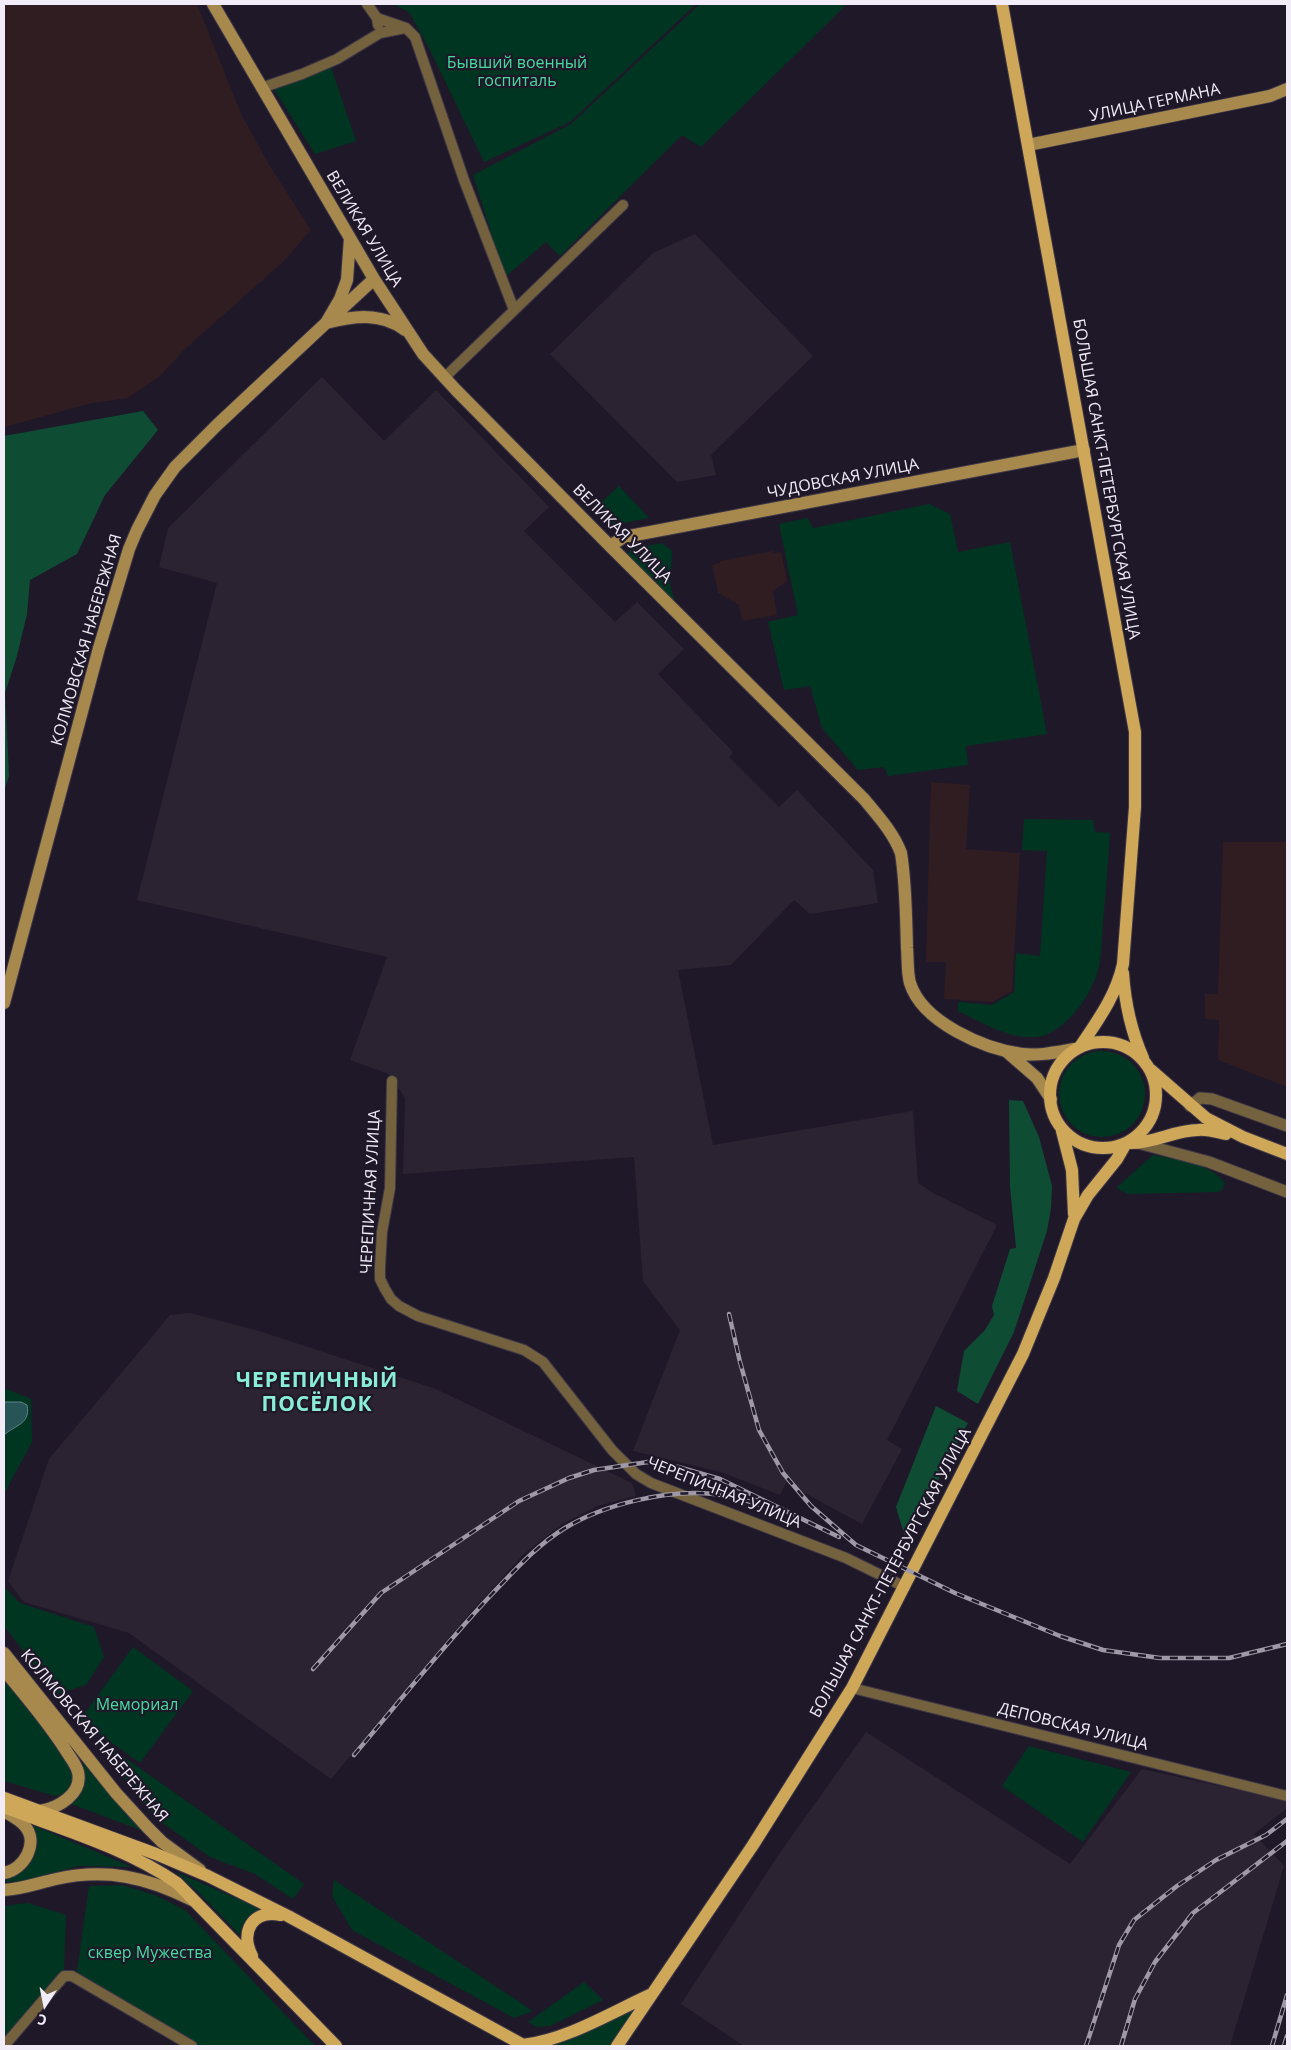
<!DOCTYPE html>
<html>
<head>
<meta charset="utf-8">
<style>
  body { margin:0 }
  #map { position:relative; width:1291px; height:2050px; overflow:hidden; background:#1f1829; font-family:"Open Sans",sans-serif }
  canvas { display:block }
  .frame { position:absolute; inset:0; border:5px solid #f1ecf8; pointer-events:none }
  .north { position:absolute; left:20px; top:1980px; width:50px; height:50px; -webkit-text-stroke:4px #1f1829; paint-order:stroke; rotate:191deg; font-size:14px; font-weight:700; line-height:20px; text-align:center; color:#f1ecf8 }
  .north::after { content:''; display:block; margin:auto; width:18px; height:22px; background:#f1ecf8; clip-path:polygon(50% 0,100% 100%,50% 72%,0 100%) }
</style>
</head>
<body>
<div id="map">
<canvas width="1291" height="2050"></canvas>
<div class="frame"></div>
<div class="north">С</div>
</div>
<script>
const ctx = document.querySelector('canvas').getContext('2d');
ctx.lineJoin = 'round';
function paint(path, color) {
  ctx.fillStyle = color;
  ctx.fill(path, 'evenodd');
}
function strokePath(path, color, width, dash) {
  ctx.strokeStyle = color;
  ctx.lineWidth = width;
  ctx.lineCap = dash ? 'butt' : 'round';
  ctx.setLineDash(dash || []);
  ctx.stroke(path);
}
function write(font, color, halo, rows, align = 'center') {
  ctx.font = font + ' "Open Sans",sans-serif';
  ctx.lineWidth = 4.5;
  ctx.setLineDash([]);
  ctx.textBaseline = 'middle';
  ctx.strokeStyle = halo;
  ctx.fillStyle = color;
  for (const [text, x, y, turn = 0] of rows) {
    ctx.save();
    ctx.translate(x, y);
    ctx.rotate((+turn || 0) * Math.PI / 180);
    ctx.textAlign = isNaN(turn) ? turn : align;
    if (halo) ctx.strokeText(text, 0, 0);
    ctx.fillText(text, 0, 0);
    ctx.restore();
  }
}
const industrial = new Path2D(`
  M695 234 813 356 711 455 716 475 677 482 550 354 653 253Z
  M322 377 384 441 436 390 549 507 524 531 615 622 637 602 684 649 658 674 733 752 729 757 779 807 797 790 873 870 878 903 810 914 794 900 731 965 678 970 713 1145 913 1111 918 1183 935 1194 997 1225 887 1440 902 1449 862 1524 786 1483 780 1495 721 1472 633 1451 680 1330 643 1281 634 1157 403 1174 405 1098 389 1074 350 1060 387 957 137 900 217 583 159 567 168 528Z
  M190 1313 259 1331 436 1389 632 1483 636 1496 598 1506 562 1524 524 1554 468 1615 331 1779 129 1633 24 1602 8 1581 49 1459 170 1315Z
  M866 1732 1070 1864 1142 1769 1287 1801V1808L1254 1834 1284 1866 1230 2046H744L681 2004 779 1854Z`);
const education = new Path2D(`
  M4 4H197L242 116 270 166 311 230 284 261 185 349 159 377 128 398 92 403 4 427Z
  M773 551 774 553 781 552 787 581 773 591 777 615 742 621 739 605 718 593 712 565 720 563V561Z
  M931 782 970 785 966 849 1020 853 1012 991 992 1002 944 999 946 962H926Z
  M1223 842H1287V1087L1218 1060 1219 1020 1205 1019V994H1218Z`);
const green = new Path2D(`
  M393 4H696L570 122 484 162 431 52 409 12Z
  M700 4H847L701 147 682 135 560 256 546 242 505 277 473 175 571 124Z
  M331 67 356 141 315 154 274 89Z
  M619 486 649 518 608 526 593 510Z
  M929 504 950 514 958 552 1010 542 1047 734 966 746 968 765 888 776 884 767 858 770 822 728 810 686 784 690 768 622 798 615 779 524 808 518 813 528Z
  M662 543 672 551 670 585 677 609 627 554 631 549Z
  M1024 819 1093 820 1095 832 1110 833C1108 862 1106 891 1103 921 1102 937 1102 954 1098 970 1092 995 1064 1034 1037 1037 1010 1040 981 1022 958 1011V1002L992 1005 1014 992 1016 953 1040 956 1047 851 1022 850Z
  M1059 1094a43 43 0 1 1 86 0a43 43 0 1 1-86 0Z
  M1153 1155C1177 1159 1210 1163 1225 1183L1222 1190 1217 1192 1129 1194 1116 1188Z
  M4 1388 31 1399 32 1442 4 1494Z
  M4 1587 20 1603 94 1627 104 1657 86 1685 57 1694 4 1626Z
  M133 1647 193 1691 140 1763 80 1720Z
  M4 1677C29 1707 63 1739 74 1777L65 1794 55 1796 4 1781Z
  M104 1743 304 1884 293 1899 255 1874 210 1857 157 1819 107 1756Z
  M1029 1746 1131 1772 1083 1842 1002 1786Z
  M83 1757 148 1833 69 1803 84 1778Z
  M32 1825 132 1867 79 1866 21 1881 4 1882 22 1870 34 1851Z
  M176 1872 261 1909C248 1913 242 1922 240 1935L200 1894Z
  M334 1880 533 2011 514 2018 352 1930 332 1896Z
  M122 1885 155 1895 185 1910 315 2046H200L77 1972 89 1886Z
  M28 1903 66 1915 64 1971 4 2041V1906Z
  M584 1982 603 2000 550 2026 537 2027 528 2022Z
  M635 2009 609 2046H554Z`);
const forest = new Path2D(`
  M143 411 158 430 105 495 77 554 30 580 27 614 17 656 5 693 9 776 4 791V436Z
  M1009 1100 1023 1101 1039 1137 1052 1186 1051 1208 1047 1231 1014 1332 978 1404 957 1391 964 1351 985 1330 994 1315 992 1306 1010 1249 1016 1248 1010 1187Z
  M936 1406 968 1423 939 1479 905 1537 896 1507Z`);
const water = new Path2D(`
  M4 1402H21L27 1405C31 1424 15 1425 4 1435Z`);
const minor = new Path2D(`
  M367 4 377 18 378 25
  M377 18 406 28 415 37 464 180 514 310
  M261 88 302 74 337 59 380 33 405 28
  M444 378 623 205
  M392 1081 390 1188 382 1232 380 1267V1279L385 1289 391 1299 399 1306 418 1316 524 1350 543 1362 612 1450 636 1474 651 1483 846 1558 905 1587
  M852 1688 1287 1796
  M4 2046 64 1976H72L192 2046`);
const tertiary = new Path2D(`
  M1190 1106 1200 1098 1212 1099 1287 1126
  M1138 1143 1209 1162 1287 1192`);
const secondary = new Path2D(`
  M213 4 374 279 423 354 456 390 610 546 864 799C878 816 893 832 901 853 906 884 906 917 907 948 908 960 907 972 910 983 922 1022 984 1049 1022 1054 1040 1056 1057 1052 1075 1049
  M1028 145 1270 96 1287 89
  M335 315 374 279
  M326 323C353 316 381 312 405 330
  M610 546 624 537 1084 450
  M4 1003 99 648 129 549 137 530 155 495 175 467 217 425 326 323 340 299 347 280 350 238
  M1007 1052 1037 1078 1051 1099
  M4 1653 116 1793 148 1828 162 1842 200 1870
  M4 1670C25 1695 47 1721 65 1749 69 1756 76 1764 78 1772 83 1794 58 1808 40 1811
  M4 1811C10 1815 19 1819 24 1825 40 1842 24 1870 4 1873
  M4 1890C22 1889 38 1883 56 1879 106 1868 147 1877 192 1900`);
const primary = new Path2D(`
  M1002 4 1135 732V807L1123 964C1116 996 1098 1020 1080 1047
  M1123 973C1125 1003 1131 1031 1143 1058
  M1050 1095a53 53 0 1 1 106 0a53 53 0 1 1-106 0Z
  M1151 1070 1206 1118 1243 1137 1287 1154
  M1062 1131 1072 1170 1074 1214
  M1131 1143C1155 1143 1175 1130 1198 1130 1207 1129 1217 1132 1226 1134
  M4 1798 156 1854 208 1876 288 1916 525 2046
  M6 1808C64 1830 126 1848 177 1883L336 2046
  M252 1956C240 1932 252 1909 281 1915
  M523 2045C569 2039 610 2013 652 1994
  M617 2046 753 1845 852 1688 1023 1354 1054 1278 1074 1219 1088 1195 1117 1159 1125 1145`);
const rail = new Path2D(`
  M729 1314 740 1362 759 1430 783 1473 811 1506 856 1545 955 1593 1060 1636 1103 1650 1160 1658H1229L1287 1644
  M313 1669 381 1593 519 1501 569 1478 594 1470 648 1462 678 1467 720 1479 839 1537
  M354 1755C400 1701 444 1645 492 1594 514 1571 537 1545 565 1528 605 1504 668 1489 714 1494 732 1496 749 1501 766 1507
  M1086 2046 1119 1945 1134 1920 1177 1886 1216 1860 1266 1835 1287 1819
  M1121 2046 1135 1999 1155 1962 1193 1913 1287 1841
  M1272 2046 1287 1995
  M1284 2046 1287 2036`);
const parkNames = [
  ["Бывший военный",517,63],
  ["госпиталь",517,81],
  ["Мемориал",137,1705],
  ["сквер Мужества",150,1953]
];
const streetNames = [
  ["УЛИЦА ГЕРМАНА",1155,103,-12],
  ["ВЕЛИКАЯ УЛИЦА",364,229,59],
  ["ЧУДОВСКАЯ УЛИЦА",843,479,-11],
  ["БОЛЬШАЯ САНКТ-ПЕТЕРБУРГСКАЯ УЛИЦА",1106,479,80],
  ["ВЕЛИКАЯ УЛИЦА",622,534,45],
  ["КОЛМОВСКАЯ НАБЕРЕЖНАЯ",87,640,-74],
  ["ЧЕРЕПИЧНАЯ УЛИЦА",371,1192,-87],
  ["ЧЕРЕПИЧНАЯ УЛИЦА",724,1493,22],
  ["БОЛЬШАЯ САНКТ-ПЕТЕРБУРГСКАЯ УЛИЦА",891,1573,-62],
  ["ДЕПОВСКАЯ УЛИЦА",1073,1727,14],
  ["КОЛМОВСКАЯ НАБЕРЕЖНАЯ",94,1736,50]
];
const districtNames = [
  ["ЧЕРЕПИЧНЫЙ",317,1381],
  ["ПОСЁЛОК",317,1405]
];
paint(industrial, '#2c2332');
paint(education, '#301d21');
paint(green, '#003621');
paint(forest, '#0e4d34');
paint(water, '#265457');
strokePath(water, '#638287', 1);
strokePath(minor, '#3c3646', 12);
strokePath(tertiary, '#3c3646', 13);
strokePath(secondary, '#3c3646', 14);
strokePath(primary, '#3c3646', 14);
strokePath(minor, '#74613e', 10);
strokePath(tertiary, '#74613e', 11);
strokePath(secondary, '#a7894e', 12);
strokePath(primary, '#cea759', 12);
strokePath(rail, '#9f99a7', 4.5);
strokePath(rail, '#1f1829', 2.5, [8]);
write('16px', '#44dd9f', '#1f1829', parkNames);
write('16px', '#f1ecf8', '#1f1829', streetNames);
ctx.letterSpacing = '1px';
write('bold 21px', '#8aedd5', '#1f1829', districtNames);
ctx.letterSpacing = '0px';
</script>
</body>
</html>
